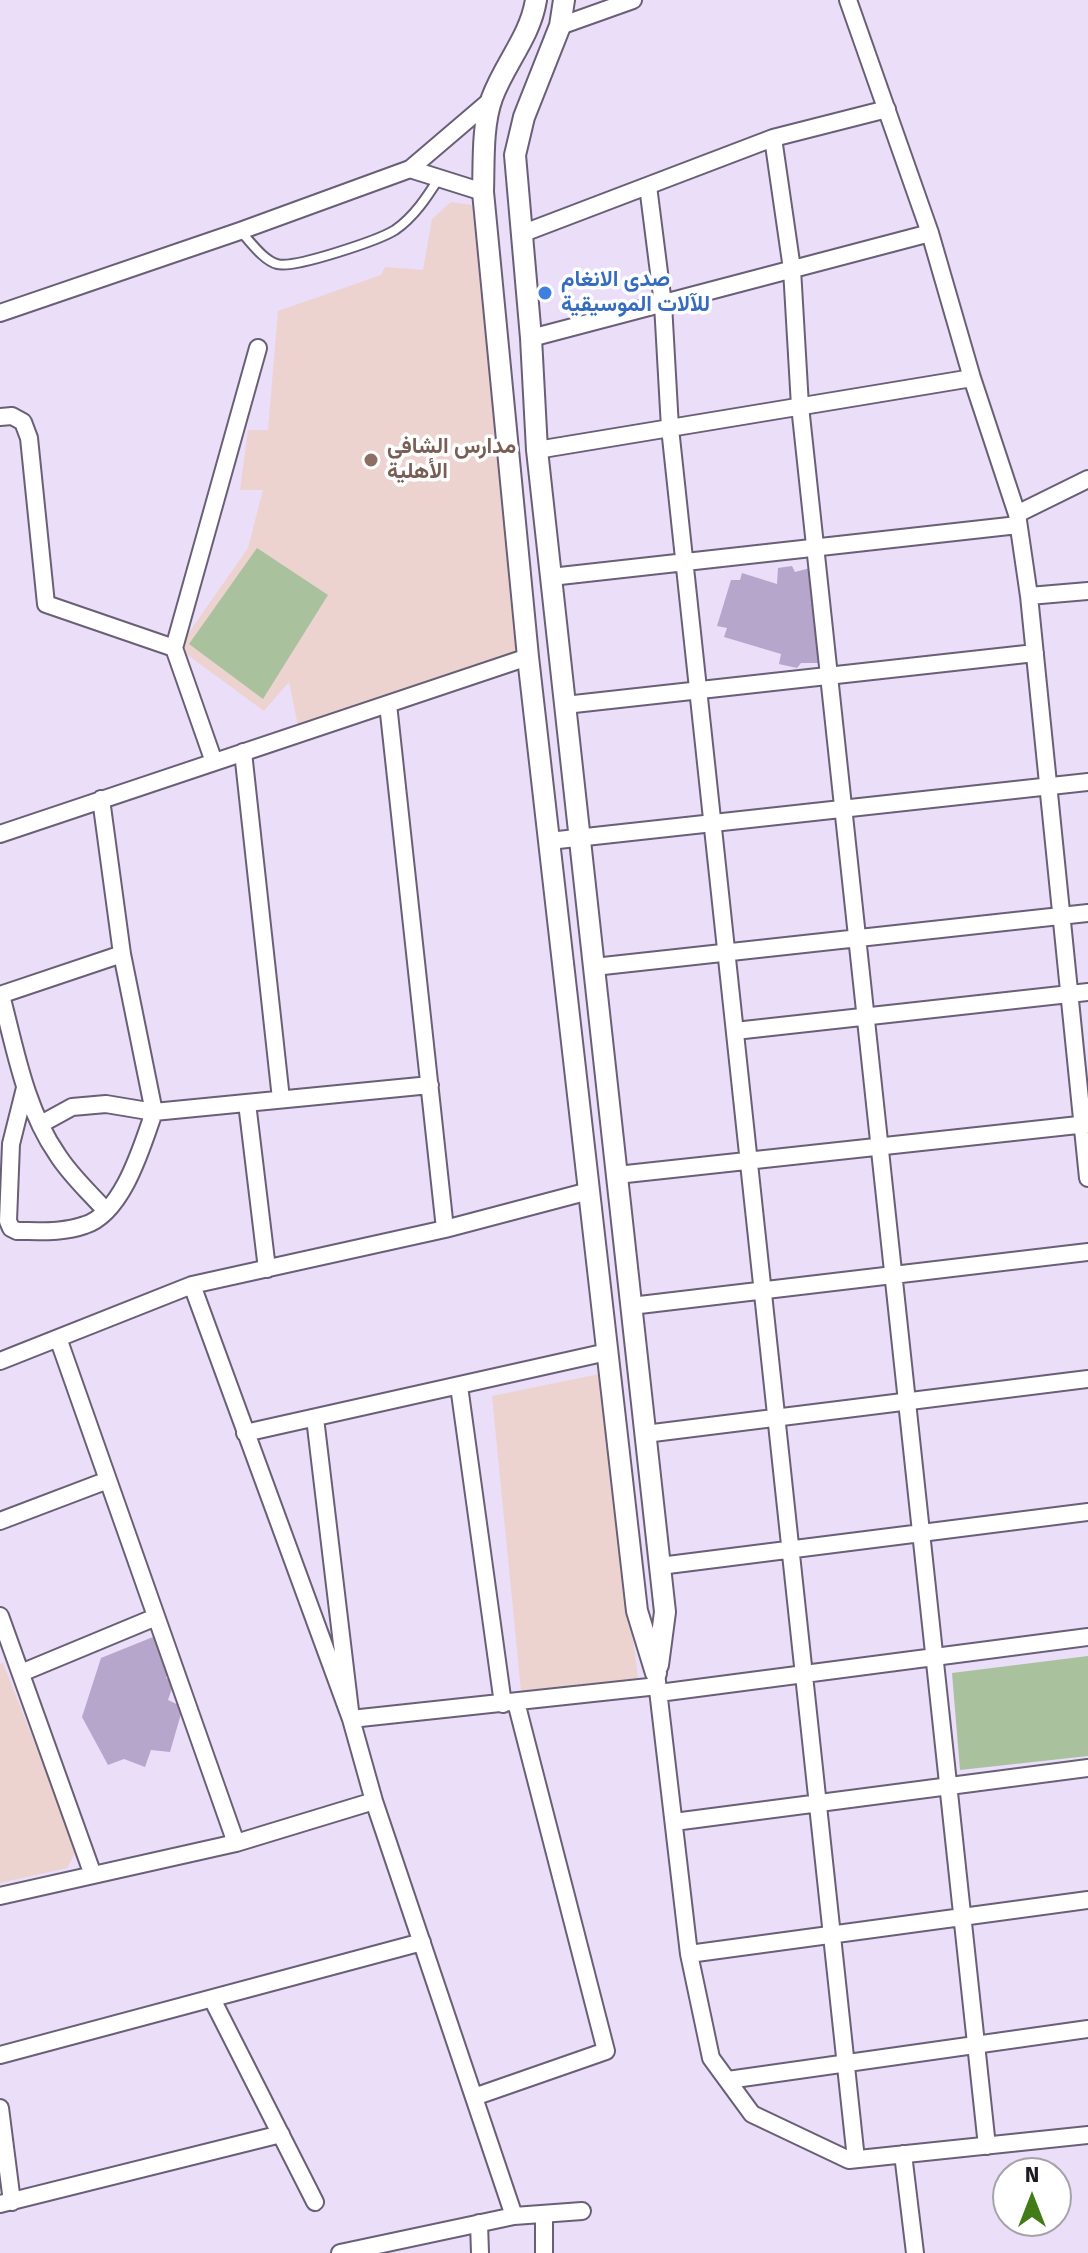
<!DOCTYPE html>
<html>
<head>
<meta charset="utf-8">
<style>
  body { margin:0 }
  #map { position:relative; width:1088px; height:2253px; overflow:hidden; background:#eadef8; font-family:"Fira Sans",sans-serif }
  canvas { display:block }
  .north { position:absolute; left:992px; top:2157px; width:80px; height:80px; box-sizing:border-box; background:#fff; border:2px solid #a5a3a7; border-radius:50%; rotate:0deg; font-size:22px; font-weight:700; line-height:32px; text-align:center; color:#1e1a23 }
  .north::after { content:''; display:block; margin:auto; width:28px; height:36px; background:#417c17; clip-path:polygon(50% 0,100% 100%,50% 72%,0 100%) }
</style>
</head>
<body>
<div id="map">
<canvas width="1088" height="2253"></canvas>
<div class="north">N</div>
</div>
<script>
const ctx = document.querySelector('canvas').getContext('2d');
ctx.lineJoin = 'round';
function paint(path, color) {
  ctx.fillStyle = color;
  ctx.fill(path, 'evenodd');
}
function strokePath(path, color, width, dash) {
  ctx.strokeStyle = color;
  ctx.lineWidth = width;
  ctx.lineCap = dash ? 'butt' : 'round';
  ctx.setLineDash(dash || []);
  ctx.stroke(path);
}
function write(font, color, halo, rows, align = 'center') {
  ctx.font = font + ' "Fira Sans",Vazirmatn,sans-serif';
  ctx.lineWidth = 7;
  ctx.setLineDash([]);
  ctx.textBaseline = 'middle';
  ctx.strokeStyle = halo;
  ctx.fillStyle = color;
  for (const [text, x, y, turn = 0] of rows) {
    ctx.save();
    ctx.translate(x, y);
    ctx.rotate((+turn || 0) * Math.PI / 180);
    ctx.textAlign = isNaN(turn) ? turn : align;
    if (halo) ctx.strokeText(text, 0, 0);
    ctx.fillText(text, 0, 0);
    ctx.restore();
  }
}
const education = new Path2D(`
  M451 202 472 205 519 650 299 731 289 682 264 711 178 648 248 548 263 490H240L248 430H268L278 311 381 275 385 267 423 270 432 219Z
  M599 1374 638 1678 521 1691 492 1396Z
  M3 1663 77 1850 67 1868 0 1883V1664Z`);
const green = new Path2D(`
  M257 548 328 595 263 699 189 644Z
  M1088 1656V1756L960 1770 952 1673Z`);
const building = new Path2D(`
  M792 566 795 572 814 567 826 663H801L797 668 779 664 781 654 724 637 727 628 717 626 731 580H740L742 573 777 584 778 568Z
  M153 1637 162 1648 170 1671 166 1678 174 1682 168 1700 183 1707 170 1752 151 1750 145 1767 124 1759 108 1765 82 1717 101 1658Z`);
const service = new Path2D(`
  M241 232C251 242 263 260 277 264 294 269 379 240 395 230 414 217 427 197 439 178`);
const minor = new Path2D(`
  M848 0 930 233 972 378 1017 514 1029 596 1088 1178
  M560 26 633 0
  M773 138 792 269 800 406 987 2146
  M410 169 483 192
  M648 186 663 304 670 428 856 2159
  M521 234 773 138 887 109
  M0 313 240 231 410 169 492 99
  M531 338 930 233
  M0 417 12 416 23 422 29 438 46 604 174 648 214 762
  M537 450 972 378
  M1017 514 1088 479
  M551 577 1018 525
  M1029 596 1088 591
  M174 648 258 348
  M388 704 445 1229
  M565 705 1035 653
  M243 752 281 1099
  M101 799 122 954 154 1112 430 1085
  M0 834 528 657
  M549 841 1088 782
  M594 967 1088 913
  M0 995 122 954
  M1 995C15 1048 25 1108 57 1154 70 1175 90 1193 106 1211
  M735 1031 1088 992
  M25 1088 11 1144 8 1221 11 1228 17 1231C39 1231 63 1233 85 1225 123 1213 142 1146 154 1112L106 1104 72 1107 41 1124
  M247 1103 267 1269
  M617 1175 1088 1124
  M192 1285 351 1719 374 1801 514 2216
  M631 1306 1088 1252
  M58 1338 236 1843
  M0 1361 192 1285 445 1229 589 1191
  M459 1386 503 1704
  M315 1418 351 1719 658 1686
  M245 1433 607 1352
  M645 1434 1088 1379
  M0 1521 108 1480
  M660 1566 1088 1512
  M0 1616 93 1875
  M21 1673 156 1617
  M656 1673 689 1954 711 2058 752 2114 849 2160 1088 2135
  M659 1693 1088 1637
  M674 1822 1088 1768
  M0 1896 236 1843 374 1801
  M689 1954 1088 1900
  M212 1999 315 2202
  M0 2055 422 1942
  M728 2080 1088 2029
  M474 2097 606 2051 516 1702
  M0 2108 12 2202
  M903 2154 915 2253
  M0 2204 281 2134
  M544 2214V2253
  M479 2223 480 2253
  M340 2253 514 2216 582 2211`);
const tertiary = new Path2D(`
  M536 0C530 37 505 63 492 98 482 126 484 162 483 192L528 657 637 1611 656 1673
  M564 0 560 26 524 117 515 155 531 338 537 450 665 1612 658 1665`);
const markers = [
  [545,293,8,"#3f7fe0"],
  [371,460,8,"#8d6e63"]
];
const shopNames = [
  ["صدى الانغام",561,280],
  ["للآلات الموسيقية",561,305]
];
const educationNames = [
  ["مدارس الشافي",387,447],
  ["الأهلية",387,472]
];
paint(education, '#edd3d0');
paint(green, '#aac19e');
paint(building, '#b7a6cc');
strokePath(service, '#695f76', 12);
strokePath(minor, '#695f76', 20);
strokePath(tertiary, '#695f76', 24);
strokePath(service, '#fff', 8);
strokePath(minor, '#fff', 16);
strokePath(tertiary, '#fff', 20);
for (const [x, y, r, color] of markers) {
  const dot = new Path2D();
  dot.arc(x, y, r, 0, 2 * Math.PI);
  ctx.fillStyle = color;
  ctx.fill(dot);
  strokePath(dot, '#fff', 3);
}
write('bold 22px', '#366cbe', '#fff', shopNames, 'left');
write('bold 22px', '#785e54', '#fff', educationNames, 'left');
</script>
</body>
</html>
